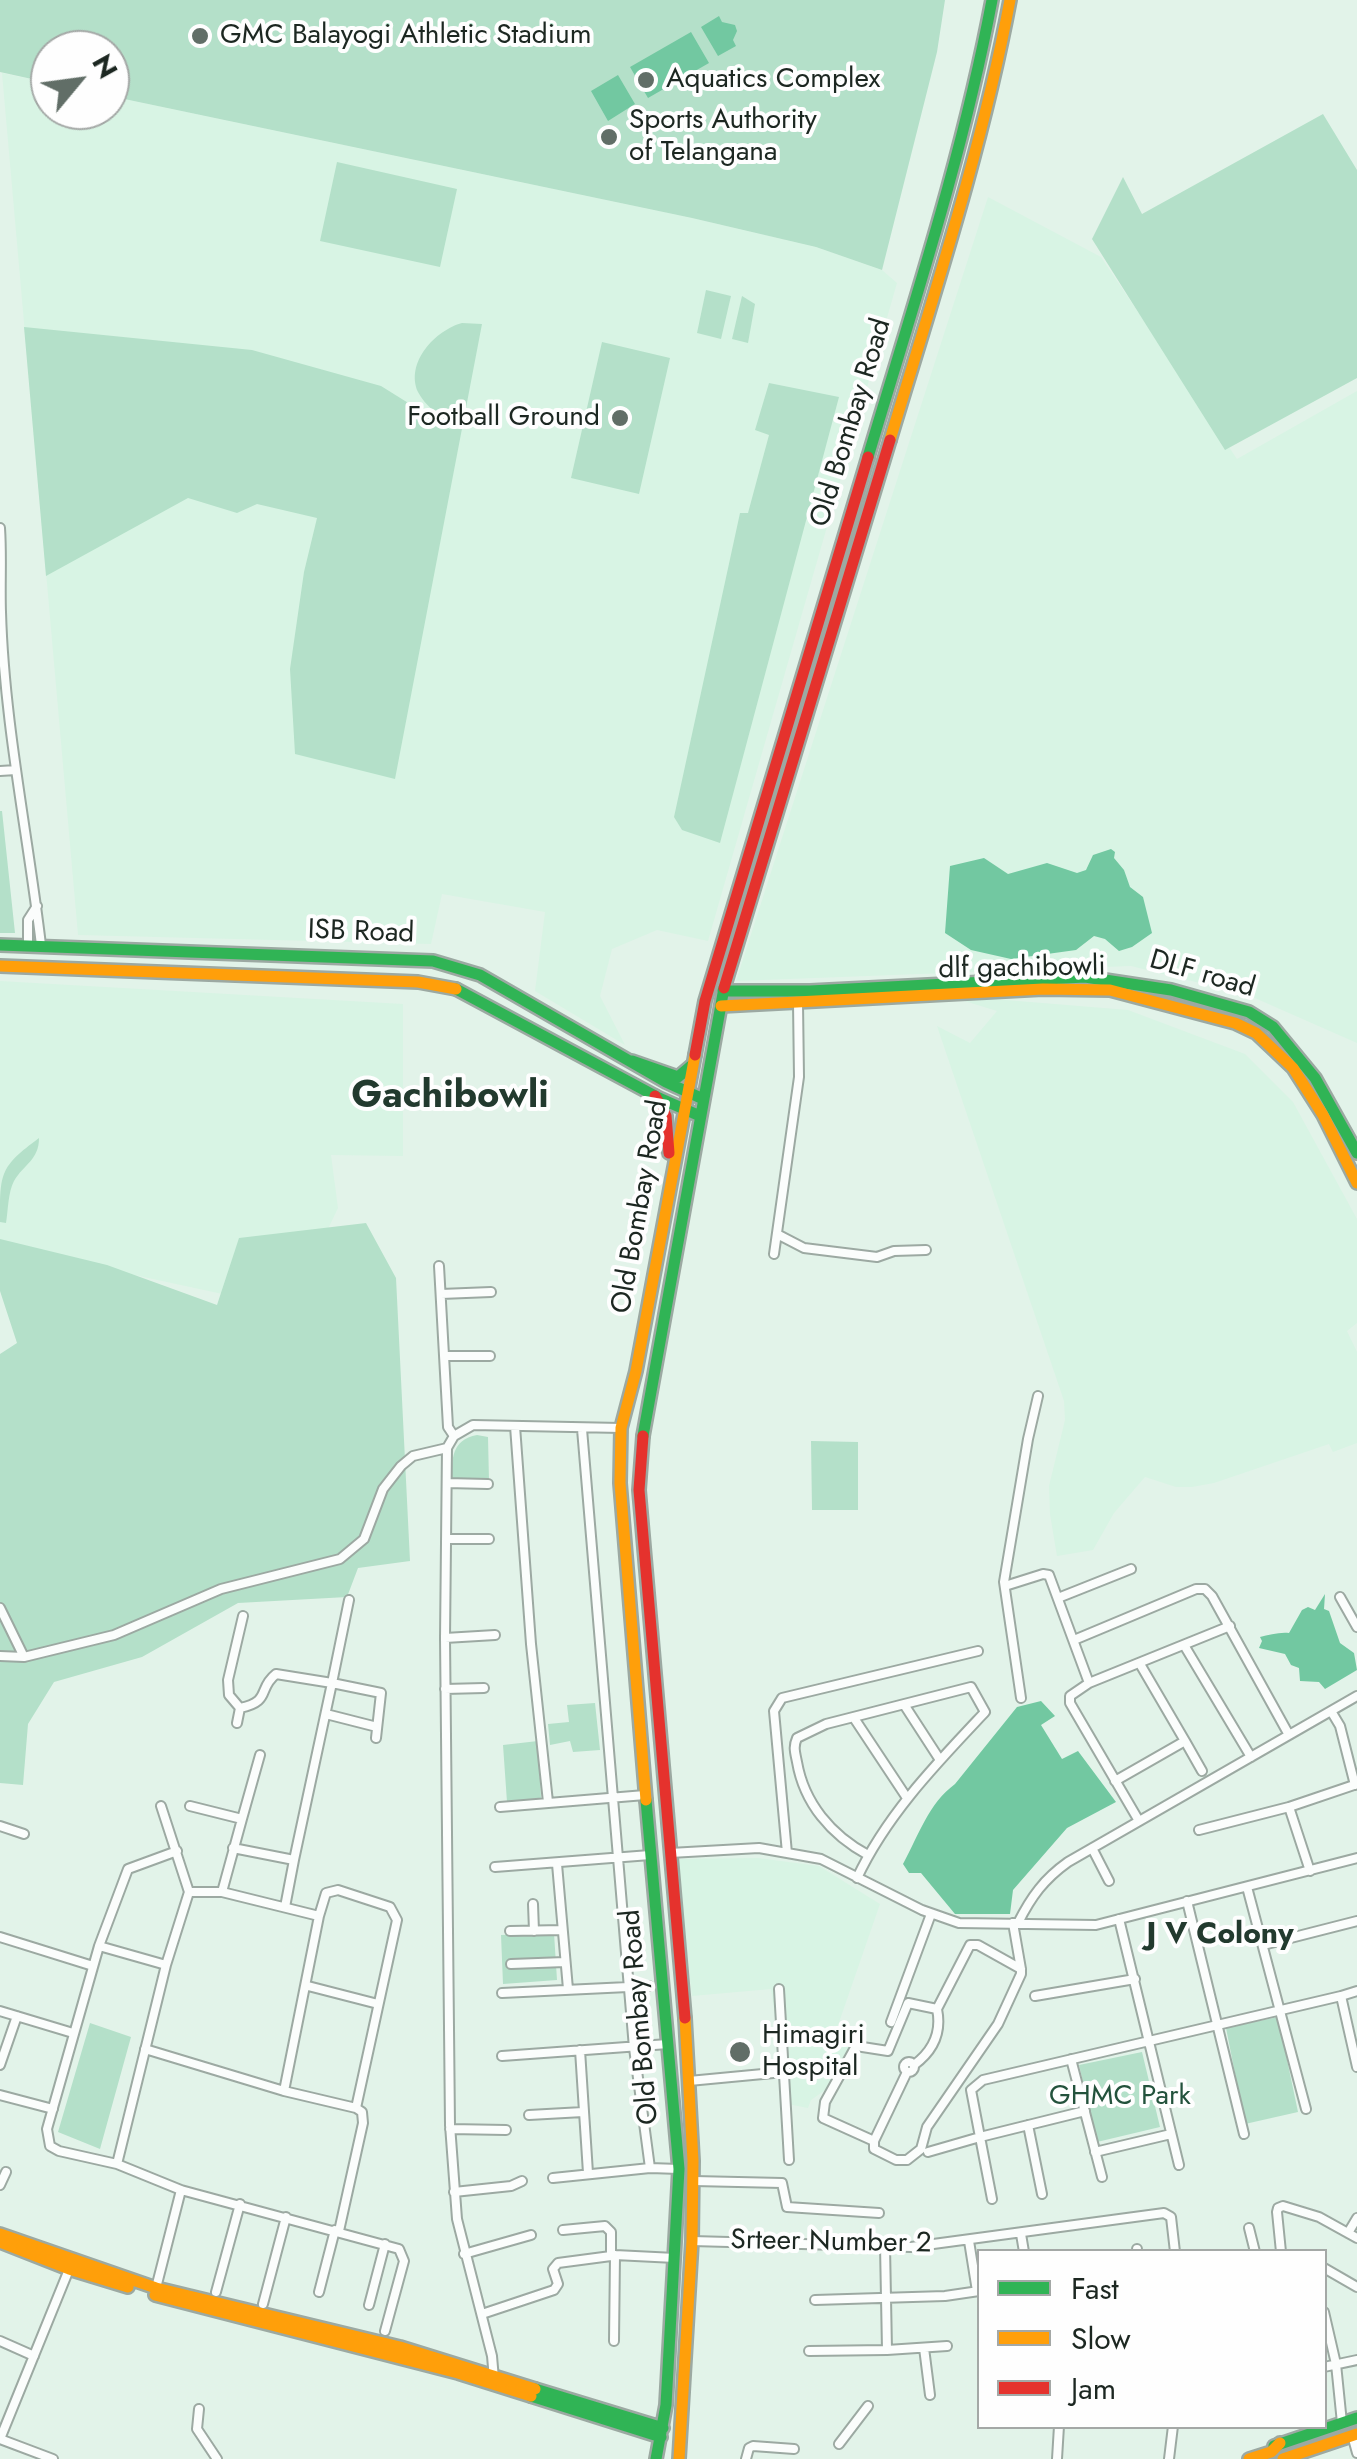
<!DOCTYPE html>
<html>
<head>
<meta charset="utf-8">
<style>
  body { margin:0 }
  #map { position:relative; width:1357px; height:2459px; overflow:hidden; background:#e2f3e9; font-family:Jost,sans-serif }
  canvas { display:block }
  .legend { position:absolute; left:977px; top:2249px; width:350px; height:180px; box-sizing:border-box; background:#fefefe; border:2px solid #a4a8a6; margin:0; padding:12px 18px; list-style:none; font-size:30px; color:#1c2721 }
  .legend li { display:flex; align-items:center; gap:20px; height:50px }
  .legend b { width:50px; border:2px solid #a4a8a6 }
  .north { position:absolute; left:30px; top:30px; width:100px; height:100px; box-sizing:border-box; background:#fefefe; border:2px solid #a4a8a6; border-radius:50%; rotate:61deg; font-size:28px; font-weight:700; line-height:40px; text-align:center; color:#1c2721 }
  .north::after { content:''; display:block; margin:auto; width:35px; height:45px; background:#616e67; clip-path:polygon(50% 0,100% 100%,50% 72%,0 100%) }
</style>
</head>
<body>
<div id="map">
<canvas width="1357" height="2459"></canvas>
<ul class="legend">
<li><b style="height:12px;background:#30b455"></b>Fast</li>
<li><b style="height:12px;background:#ff9f0a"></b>Slow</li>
<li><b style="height:12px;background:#e5322d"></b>Jam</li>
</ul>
<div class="north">N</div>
</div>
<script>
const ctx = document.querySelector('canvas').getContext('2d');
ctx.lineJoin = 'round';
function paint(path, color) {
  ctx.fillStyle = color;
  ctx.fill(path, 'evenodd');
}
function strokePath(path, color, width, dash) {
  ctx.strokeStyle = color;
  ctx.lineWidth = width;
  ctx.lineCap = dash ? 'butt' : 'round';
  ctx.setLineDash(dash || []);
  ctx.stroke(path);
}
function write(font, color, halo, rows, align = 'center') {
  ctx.font = font + ' Jost,sans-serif';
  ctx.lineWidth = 8;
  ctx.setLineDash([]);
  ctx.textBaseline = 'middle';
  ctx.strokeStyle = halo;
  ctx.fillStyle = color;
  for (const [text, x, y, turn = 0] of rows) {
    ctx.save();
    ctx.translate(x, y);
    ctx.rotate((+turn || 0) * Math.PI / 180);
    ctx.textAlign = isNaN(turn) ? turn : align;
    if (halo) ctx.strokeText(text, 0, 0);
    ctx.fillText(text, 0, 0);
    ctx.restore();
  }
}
const built = new Path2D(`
  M2 73 50 83V110H110V96L692 218 816 247 882 270 897 283 708 941 657 930 612 949 600 996 625 1045 535 991 545 912 442 894 431 944 78 935Z
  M988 197 1101 257 1237 459 1357 391V1043L1248 995 1131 966 736 981Z
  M0 981 403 1004V1156L331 1155 338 1208 301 1285 241 1298 0 1246Z
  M945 995 1128 1010 1245 1054 1293 1102 1357 1219V1323L1347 1331 1357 1352V1443L1333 1452 1329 1444 1214 1483 1192 1487H1176L1145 1477 1114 1513 1093 1550 1057 1556 1050 1514 1049 1486 1065 1420 1064 1401 937 1026 970 1043 997 1011Z
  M758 1858 819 1866 880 1904 836 2031 853 2041 828 2088 811 2100 808 2108 788 2104 771 1989 692 1996 676 1859Z`);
const green = new Path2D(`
  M0 0H945L937 52 882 270 816 247 692 218 110 96V50H50V83L0 72Z
  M1323 114 1357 170V378L1225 450 1092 239 1123 177 1142 214Z
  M337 162 457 189 440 267 320 241Z
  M706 290 731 296 721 339 697 333Z
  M742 296 755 304 748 343 732 339Z
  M462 323 482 324 395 779 295 754 290 669 304 572 317 518 257 504 237 513 188 498 46 576 24 327 252 350 381 386 450 429 453 427C441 417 425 406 418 392 405 362 436 330 462 323Z
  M602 342 670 358 639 494 571 478Z
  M769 383 839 397 720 843 682 830 674 817 740 513H748L769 435 755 430Z
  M0 811H2L15 933H0Z
  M39 1138C39 1160 24 1164 14 1181 8 1192 8 1211 6 1223L0 1222C0 1172 0 1167 39 1138Z
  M366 1223 396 1278 410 1561 358 1568 347 1597 238 1603 142 1657 54 1682 28 1724 23 1785 0 1783V1354L17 1343 0 1291V1239L107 1265 217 1305 239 1238Z
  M477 1435 488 1437 489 1481H452C452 1459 451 1440 477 1435Z
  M811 1441 858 1442V1510H812Z
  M595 1703 600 1750 573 1752 570 1741 550 1745 548 1724 569 1722 567 1705Z
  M538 1741 541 1798 507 1802 503 1745Z
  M554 1933 557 1980 503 1984 501 1935Z
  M1278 2017 1298 2112 1245 2124 1226 2028Z
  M90 2023 131 2037 100 2149 58 2132Z
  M1142 2052 1160 2127 1097 2142 1079 2065Z`);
const water = new Path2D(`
  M719 16 722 22 735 25 737 31 733 40 736 46 718 56 701 27Z
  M691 32 709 63 648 98 630 67Z
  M618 75 635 104 608 121 591 91Z
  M1111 849 1115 852 1114 858 1124 870 1130 887 1143 897 1152 933 1132 947 1119 951 1105 939 1094 936 1076 950 1011 959 971 950 945 933 950 866 984 858 1008 874 1047 863 1077 873 1086 870 1093 855Z
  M1325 1594 1324 1609 1329 1611 1340 1643 1354 1653 1357 1670 1325 1689 1319 1682 1300 1681 1299 1668 1291 1665 1285 1654 1259 1648 1262 1641 1260 1637C1269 1635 1279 1632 1289 1633L1302 1610 1308 1607 1315 1610Z
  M1041 1701 1055 1716 1041 1725 1062 1759 1078 1751 1116 1802 1067 1828 1013 1890 1010 1914H955L921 1873H909L903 1864C919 1835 928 1804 955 1784L1017 1707Z`);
const street = new Path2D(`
  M0 528C2 557 0 583 1 612 4 722 28 835 41 945
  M0 771 16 770
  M28 945V920L37 906
  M777 1234 804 1248 877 1257 894 1251 926 1250
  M774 1254 799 1077 798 1003
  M439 1266 448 1427 454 1436
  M441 1294 491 1292
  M444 1356H490
  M515 1426 531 1644 548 1802
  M582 1429 634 2048 650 2168
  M447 1483 488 1484
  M446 1539H489
  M1005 1586 1043 1574 1049 1575 1089 1683
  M1340 1597 1357 1627
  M1058 1598 1131 1569
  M0 1608 24 1657 114 1635 221 1589 340 1559 364 1539 383 1489 401 1466 413 1456 447 1448
  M445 1638 495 1635
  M1074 1640 1196 1589H1205L1212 1596 1289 1735
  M1184 1645 1251 1757
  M0 1656 24 1657
  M445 1689 484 1688
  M1021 1698 1004 1582 1028 1439 1038 1396
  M905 1706 940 1760
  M240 1708 229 1695 228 1680 243 1616
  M1331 1711 1340 1726 1355 1785
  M326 1714 377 1727
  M854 1718 907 1798
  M237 1723 240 1708C272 1701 257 1689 276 1674L332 1683 349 1600
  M1185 1741 1202 1771
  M1115 1781 1185 1741 1140 1664
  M161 1806 189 1892
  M190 1806 242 1819 222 1892
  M500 1807 645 1795
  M1289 1807 1310 1871
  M242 1819 260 1755
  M1139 1821 1070 1703V1696L1089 1683 1230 1626
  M0 1826 24 1834
  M1199 1830 1289 1807 1357 1784
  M233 1848 294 1860 285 1907
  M1092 1848 1109 1881
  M670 1853 759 1848 821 1859 922 1910 959 1923 1096 1925 1357 1858
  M787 1853 774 1711 782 1698 978 1651
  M294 1860 332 1683 381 1693 376 1738
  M557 1864 568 1989
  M495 1867 650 1855
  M857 1878C887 1814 937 1763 985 1712L971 1687 826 1724 797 1738C793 1747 795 1752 797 1762 804 1803 831 1835 868 1855
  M1247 1887 1306 2109
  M1187 1901 1244 2134
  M533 1904 534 1931
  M319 1916 326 1893 338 1890 390 1907 397 1920 356 2108
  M1119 1919 1179 2165
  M1013 1923 1021 1969V1974L998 2024 927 2127 921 2149 907 2160H896L874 2149V2141L823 2118 825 2102 856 2046 888 2051 908 2003 937 2009 970 1945H978L1021 1969
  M1018 1923C1031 1897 1044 1879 1068 1862L1357 1696
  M510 1931 562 1930
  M0 1937 93 1966
  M1263 1945 1357 1921
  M99 1946 128 1869 177 1851
  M511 1964 565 1962
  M166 1965 99 1946 47 2129 50 2146 59 2151 117 2164 181 2190 399 2249 404 2261 385 2331
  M308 1986 378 2004
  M779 1989 789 2160
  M502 1993 649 1986
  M1035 1996 1135 1979
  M1341 1996 1357 1991
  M0 2011 73 2033
  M891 2022 931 1914
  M145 2049 284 2091
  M580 2050 588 2173
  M502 2056 668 2044
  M1071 2059 1102 2177
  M904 2067a5 5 0 1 1 10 0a5 5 0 1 1-10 0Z
  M0 2065 17 2016
  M914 2065C933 2051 942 2033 937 2009
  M689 2081 784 2072
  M0 2095 53 2109
  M529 2115 583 2112
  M1028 2125 1042 2194
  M450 2129 506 2130
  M874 2141 907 2072
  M928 2152 980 2137 971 2090 983 2080 1341 1996 1357 2067
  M1095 2152 1171 2134
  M117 2164 166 1965 189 1892H222L319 1916 284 2091 356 2108 362 2112 363 2123 339 2231
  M553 2178 650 2168 679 2169
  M694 2181 782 2183 787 2207 879 2213
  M0 2185 6 2172
  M454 2192 511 2186 522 2181
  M992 2199 980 2137 1085 2111
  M1249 2228 1255 2252
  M563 2230 605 2226 611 2232V2256L615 2255 614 2341
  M1348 2233 1357 2218
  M1021 2234 1024 2252
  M692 2241 911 2247 1164 2213 1171 2217 1175 2252
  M969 2241 977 2291
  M885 2246 887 2350 947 2346
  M1137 2249V2252
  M1281 2252 1277 2212 1278 2208 1283 2206 1319 2217 1357 2238
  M464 2254 531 2235
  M615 2255 675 2258
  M1324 2268 1357 2287
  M155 2292 181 2190
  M216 2292 240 2204
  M319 2292 335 2230
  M815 2300 945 2296 979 2291
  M263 2304 286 2217
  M369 2305 385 2244
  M1324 2312 1336 2364 1342 2423
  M482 2314 554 2290 558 2284 553 2269 558 2263 611 2256
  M0 2341 34 2356
  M924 2348 930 2395
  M809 2351 887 2350
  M1324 2367 1357 2360
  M494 2379 492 2356 457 2219 450 2125 445 1638 447 1448 454 1436 473 1425 621 1428
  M199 2409 197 2429 217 2459
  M1352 2435 1357 2453
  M0 2439 70 2267
  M0 2439 53 2459
  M839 2444 868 2406
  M746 2459 749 2448 753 2446 794 2449
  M1057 2459 1059 2426
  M1169 2459 1173 2426`);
const fast = new Path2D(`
  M868 457C913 306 963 155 992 0
  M0 945 433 961 480 975 666 1082 703 1099
  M456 989 659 1098 700 1116
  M723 991H810L1085 977 1171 990 1249 1012 1273 1027 1315 1078 1357 1153
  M632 1061 678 1077 691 1066
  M643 1436 724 988
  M646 1800 679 2169 666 2405 656 2459
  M535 2389 663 2428
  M531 2396 661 2437
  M1274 2446 1357 2418`);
const slow = new Path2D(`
  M890 440C934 294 982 149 1010 0
  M0 966 418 982 456 989
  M721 1006 1043 989 1110 990 1235 1023 1256 1033 1293 1068 1323 1115 1357 1183
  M646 1800 620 1483 621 1428 636 1371 695 1055
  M0 2234 156 2288 400 2347 535 2389
  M0 2242 69 2269 128 2287
  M155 2295 458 2373 531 2396
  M679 2459 692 2241 693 2161 685 2018
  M1249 2459 1271 2452 1280 2443
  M1283 2459 1357 2434`);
const jam = new Path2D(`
  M724 988 890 440
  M695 1055 705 1001 868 457
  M655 1096 666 1116 669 1153
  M643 1436 639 1490 685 2018`);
const markers = [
  [200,36,10,"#616e67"],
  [646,80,10,"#616e67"],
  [609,137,10,"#616e67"],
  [620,418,10,"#616e67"],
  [740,2052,12,"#616e67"]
];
const poiNames = [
  ["GMC Balayogi Athletic Stadium",220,36],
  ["Aquatics Complex",666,80],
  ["Sports Authority",629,121],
  ["of Telangana",629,153],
  ["Football Ground",600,418,"right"],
  ["Himagiri",762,2036],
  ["Hospital",762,2068]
];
const streetNames = [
  ["Old Bombay Road",852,423,-73],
  ["ISB Road",361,933,2],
  ["dlf gachibowli",1022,969,-1],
  ["DLF road",1202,975,16],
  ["Old Bombay Road",641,1207,-80],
  ["Old Bombay Road",641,2017,-95],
  ["Srteer Number 2",831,2243,1]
];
const parkNames = [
  ["GHMC Park",1120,2097]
];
const neighbourhoodNames = [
  ["J V Colony",1220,1936]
];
const districtNames = [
  ["Gachibowli",450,1098]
];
paint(built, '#d8f4e4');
paint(green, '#b4e0c9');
paint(water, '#72c8a1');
strokePath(street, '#9ca9a2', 12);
strokePath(fast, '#9ca9a2', 16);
strokePath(slow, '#9ca9a2', 16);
strokePath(jam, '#9ca9a2', 16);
strokePath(street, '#fbfdfc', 8);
strokePath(fast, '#30b455', 11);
strokePath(slow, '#ff9f0a', 11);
strokePath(jam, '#e5322d', 11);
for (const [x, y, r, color] of markers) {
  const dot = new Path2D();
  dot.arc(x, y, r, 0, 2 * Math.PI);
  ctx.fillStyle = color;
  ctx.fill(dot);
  strokePath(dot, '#fefefe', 4);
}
write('28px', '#1c2721', '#fefefe', poiNames, 'left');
write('28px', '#1c2721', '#fefefe', streetNames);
write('28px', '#23523c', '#fefefe', parkNames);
write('bold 30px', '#223a2e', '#fefefe', neighbourhoodNames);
write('bold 38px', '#223a2e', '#fefefe', districtNames);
</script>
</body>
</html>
